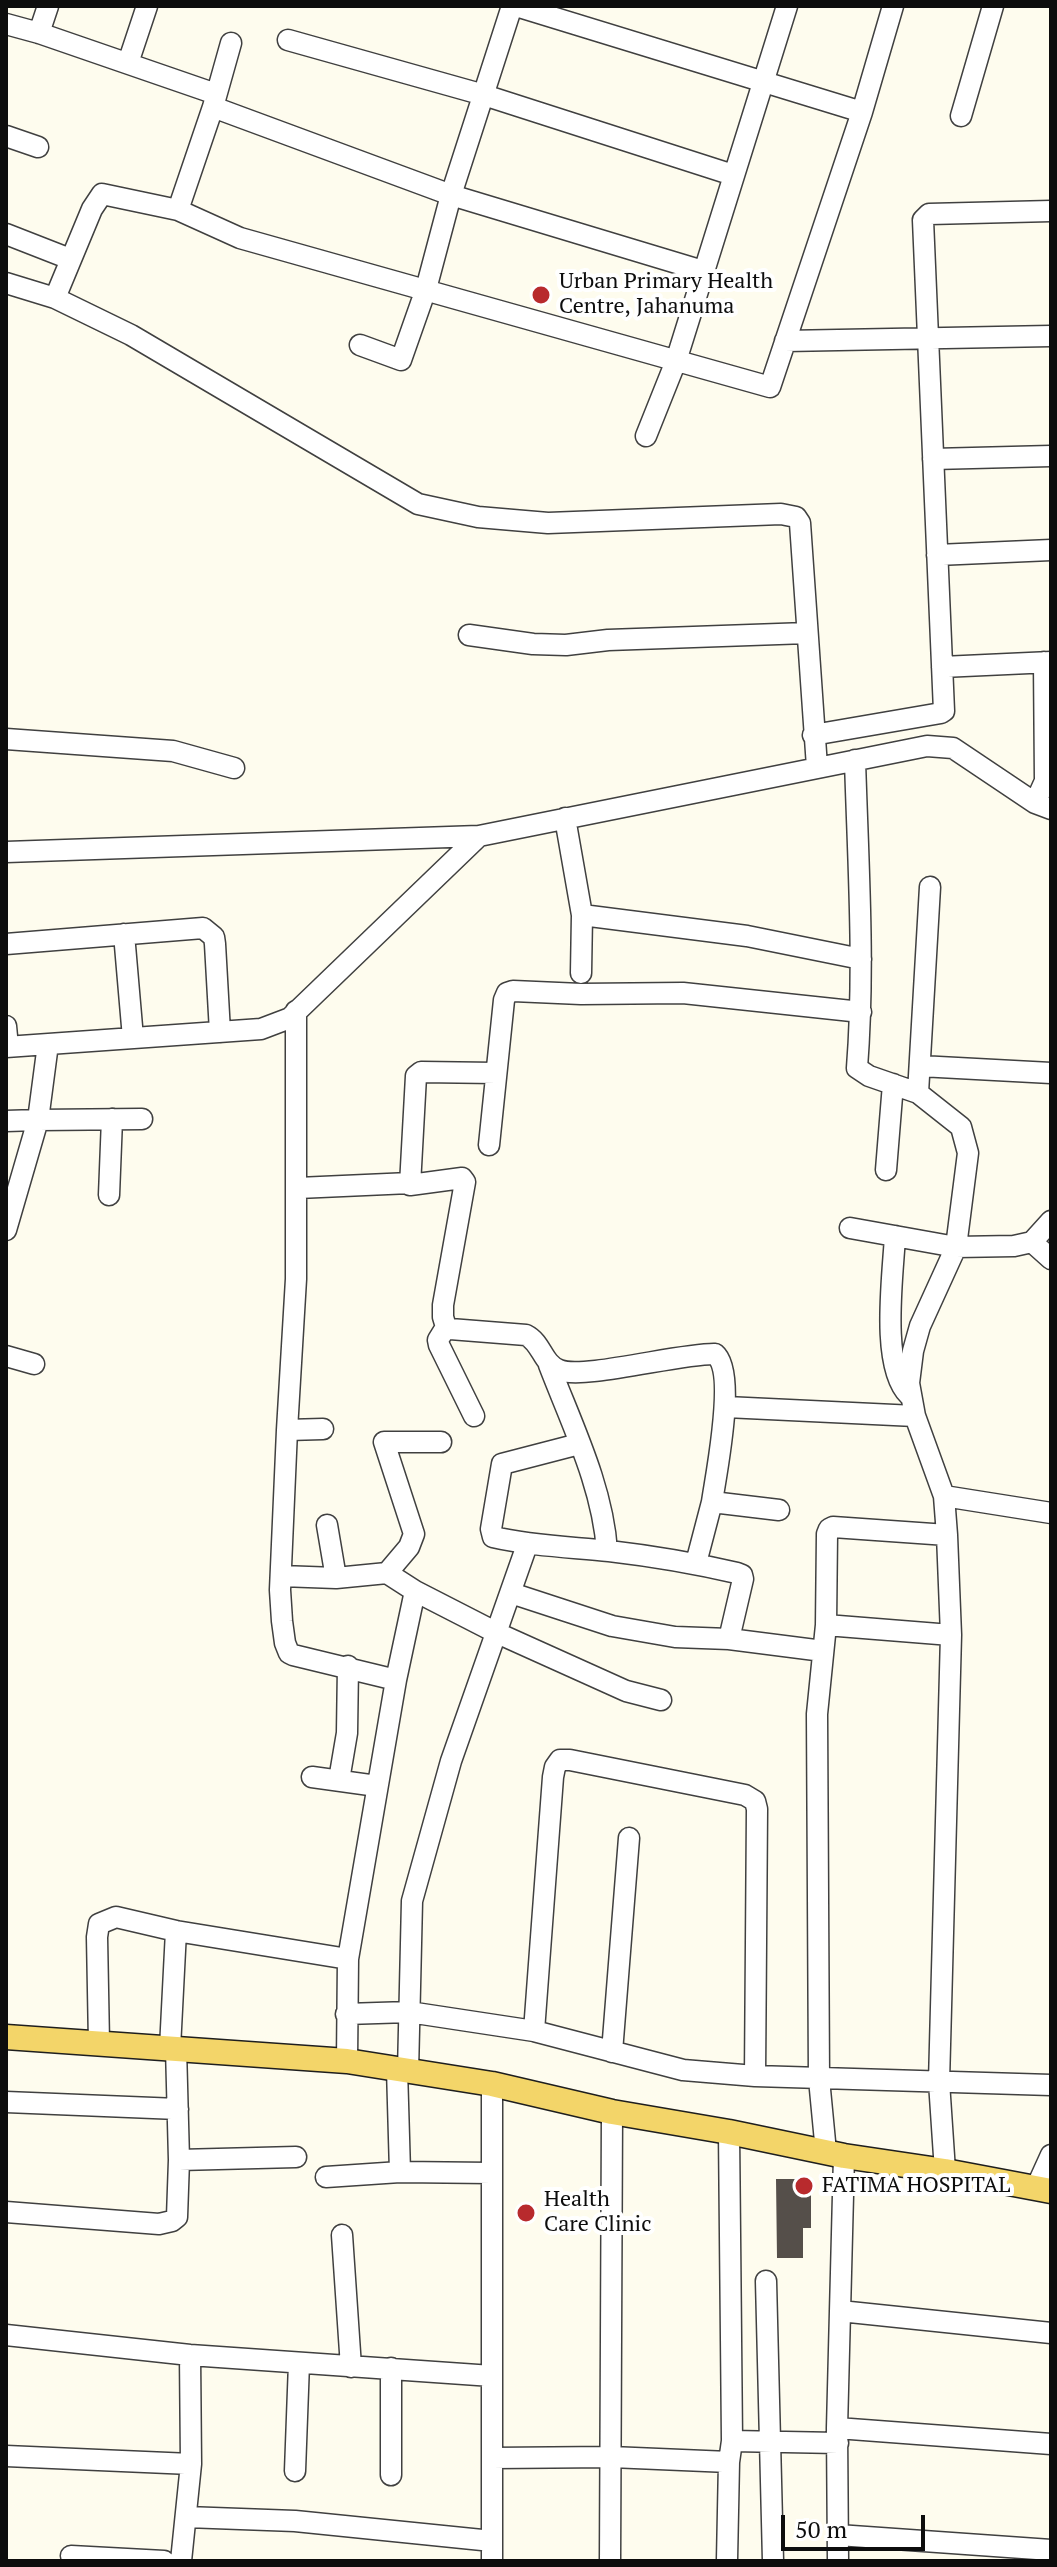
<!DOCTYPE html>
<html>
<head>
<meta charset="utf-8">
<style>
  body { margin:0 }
  #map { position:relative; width:1057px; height:2567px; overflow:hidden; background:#fefcee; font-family:"PT Serif",serif }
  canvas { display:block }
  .frame { position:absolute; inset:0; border:8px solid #0d0d0d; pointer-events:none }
  .scale { position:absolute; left:781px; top:2515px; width:144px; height:36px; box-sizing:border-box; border:4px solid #0d0d0d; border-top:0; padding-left:10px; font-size:24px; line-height:28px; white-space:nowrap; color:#0d0d0d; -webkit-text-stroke:6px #fff; paint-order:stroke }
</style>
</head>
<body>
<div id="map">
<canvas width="1057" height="2567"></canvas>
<div class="frame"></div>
<div class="scale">50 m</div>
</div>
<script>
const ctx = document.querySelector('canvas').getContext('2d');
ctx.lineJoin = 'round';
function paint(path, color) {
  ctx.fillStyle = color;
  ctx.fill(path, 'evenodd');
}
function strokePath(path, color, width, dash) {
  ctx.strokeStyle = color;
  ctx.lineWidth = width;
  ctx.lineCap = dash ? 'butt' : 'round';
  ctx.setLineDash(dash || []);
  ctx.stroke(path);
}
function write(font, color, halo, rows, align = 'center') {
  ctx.font = font + ' "PT Serif",serif';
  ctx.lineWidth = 8;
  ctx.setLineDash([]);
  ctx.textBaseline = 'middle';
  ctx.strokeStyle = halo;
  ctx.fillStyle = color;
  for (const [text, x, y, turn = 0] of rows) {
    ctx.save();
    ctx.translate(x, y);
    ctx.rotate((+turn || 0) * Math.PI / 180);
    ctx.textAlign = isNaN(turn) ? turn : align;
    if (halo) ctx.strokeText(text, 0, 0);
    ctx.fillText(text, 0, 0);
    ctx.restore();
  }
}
const building = new Path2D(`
  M776 2179H811V2228H803V2258H777Z`);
const minor = new Path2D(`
  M516 6 862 112
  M6 24 39 33 216 94
  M39 33 48 6
  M288 40 484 95 733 175
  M128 63 147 6
  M213 107 451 195 703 271
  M961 116 993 6
  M6 136 38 147
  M178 210 213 107 231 43
  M6 234 70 259
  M6 283 55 298 131 335 418 504 478 517 548 523 781 514 796 517 800 523 817 767
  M55 298 92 209 102 194 178 210 240 238 770 387 862 112 893 6
  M785 341 1051 336
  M360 345 401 360 426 289 451 195 512 6
  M646 436 676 361 787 6
  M933 459 1051 456
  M937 555 1051 550
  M469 635 533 644 566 645 608 640 807 633
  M942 667 1051 662
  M813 735 941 713 944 711 923 220 929 214 1051 211
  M6 739 173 751 234 768
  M855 760C858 862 865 965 857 1068L869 1076 918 1093 961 1127 968 1153 956 1247 920 1326 913 1351 909 1383 915 1416 944 1496 947 1535 951 1635 939 2082 945 2171
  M1035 803 1045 781 1044 662
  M565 818 582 915 747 936 861 959
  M6 852 479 836 927 746 953 748 1035 803 1051 809
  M124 934 133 1038
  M6 944 203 928 214 937 215 944 220 1032
  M581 973 582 915
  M296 1011V1279L287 1430 280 1590 282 1621 285 1643 289 1653 293 1655 396 1680
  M6 1026 8 1047
  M6 1047 261 1029 290 1018 479 836
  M920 1066 1051 1073
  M496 1073 421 1072 416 1076 410 1185 462 1178 465 1182 443 1305V1317L446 1327 450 1329 526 1335C542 1343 542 1363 559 1370 583 1380 681 1353 715 1354 737 1372 716 1474 712 1502L779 1510
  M918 1093 930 887
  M6 1121 38 1120 48 1044
  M489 1145 504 1000 507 993 513 991 581 994 683 993 861 1012
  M886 1170 893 1084
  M298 1188 410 1183
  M109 1195 112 1119
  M850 1228 956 1247 1014 1246 1032 1242 1051 1221
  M6 1230 38 1120 142 1119
  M895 1236C893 1275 880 1367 909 1395
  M1032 1242 1051 1259
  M446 1327 438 1340 439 1345 474 1416
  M6 1356 34 1364
  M549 1365C572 1425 603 1487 607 1551
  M726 1407 915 1416
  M287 1430 323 1429
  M579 1444 502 1464 491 1529 493 1537C532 1546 570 1547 609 1551 652 1556 694 1563 737 1573L742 1575 743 1579 729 1639
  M944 1496 1051 1513
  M327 1525 336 1578
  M696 1563 712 1502
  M387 1573 409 1547 414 1534 384 1442H441
  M281 1576 336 1578 387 1573 415 1591 495 1632 626 1691 661 1700
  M511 1593 612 1626 675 1637 729 1639 823 1651
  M826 1625 951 1635
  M312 1777 377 1786
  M339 1780 347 1733 348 1666
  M346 2014 409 2012 534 2031 683 2070 755 2076 1051 2085
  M534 2031 553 1777 555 1767 560 1760H570L745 1795 755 1801 757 1809 755 2076
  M99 2043 97 1937 99 1924 116 1917 176 1931 348 1959
  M170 2048 176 1931
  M612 2052 629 1838
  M347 2061 348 1959 396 1680 415 1591
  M397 2069 400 2172
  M408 2072 412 1901 451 1761 527 1545
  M6 2102 178 2109
  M826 2152 819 2079 817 1714 826 1625 827 1534 829 1529 833 1527 947 1535
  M179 2160 296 2157
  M326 2177 400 2172 491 2173
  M1036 2188 1051 2155
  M6 2212 159 2224 172 2221 177 2217 179 2160 176 2048
  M342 2235 351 2367
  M766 2281 773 2561
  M840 2311 1051 2333
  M6 2335 190 2355 492 2376
  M190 2355 191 2464
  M391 2368V2475
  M837 2428 1051 2444
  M732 2441 838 2443
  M6 2456 191 2464 181 2561
  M492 2458 611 2457 729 2462
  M295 2471 299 2363
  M186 2517 295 2521 492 2541
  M838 2535 1051 2550
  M71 2556 164 2561
  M727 2560 729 2462 732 2441 729 2132
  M492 2561V2084
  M610 2561 612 2112
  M838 2561 837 2428 844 2156`);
const major = new Path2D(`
  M6 2037 347 2061 492 2084 612 2112 729 2132 844 2156 945 2171 1051 2191`);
const markers = [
  [541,295,10,"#b82a2d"],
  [804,2186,10,"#b82a2d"],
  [526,2213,10,"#b82a2d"]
];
const poiNames = [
  ["Urban Primary Health",559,282],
  ["Centre, Jahanuma",559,307],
  ["FATIMA HOSPITAL",822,2186],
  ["Health",544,2200],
  ["Care Clinic",544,2225]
];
paint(building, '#554f4a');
strokePath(minor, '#404040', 23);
strokePath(major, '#1e1e1e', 27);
strokePath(minor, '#fff', 20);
strokePath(major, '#f3d569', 24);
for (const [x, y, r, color] of markers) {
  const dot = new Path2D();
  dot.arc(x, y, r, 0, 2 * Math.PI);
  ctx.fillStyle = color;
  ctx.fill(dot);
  strokePath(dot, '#fff', 3);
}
write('22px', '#0d0d0d', '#fff', poiNames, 'left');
</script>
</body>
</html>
